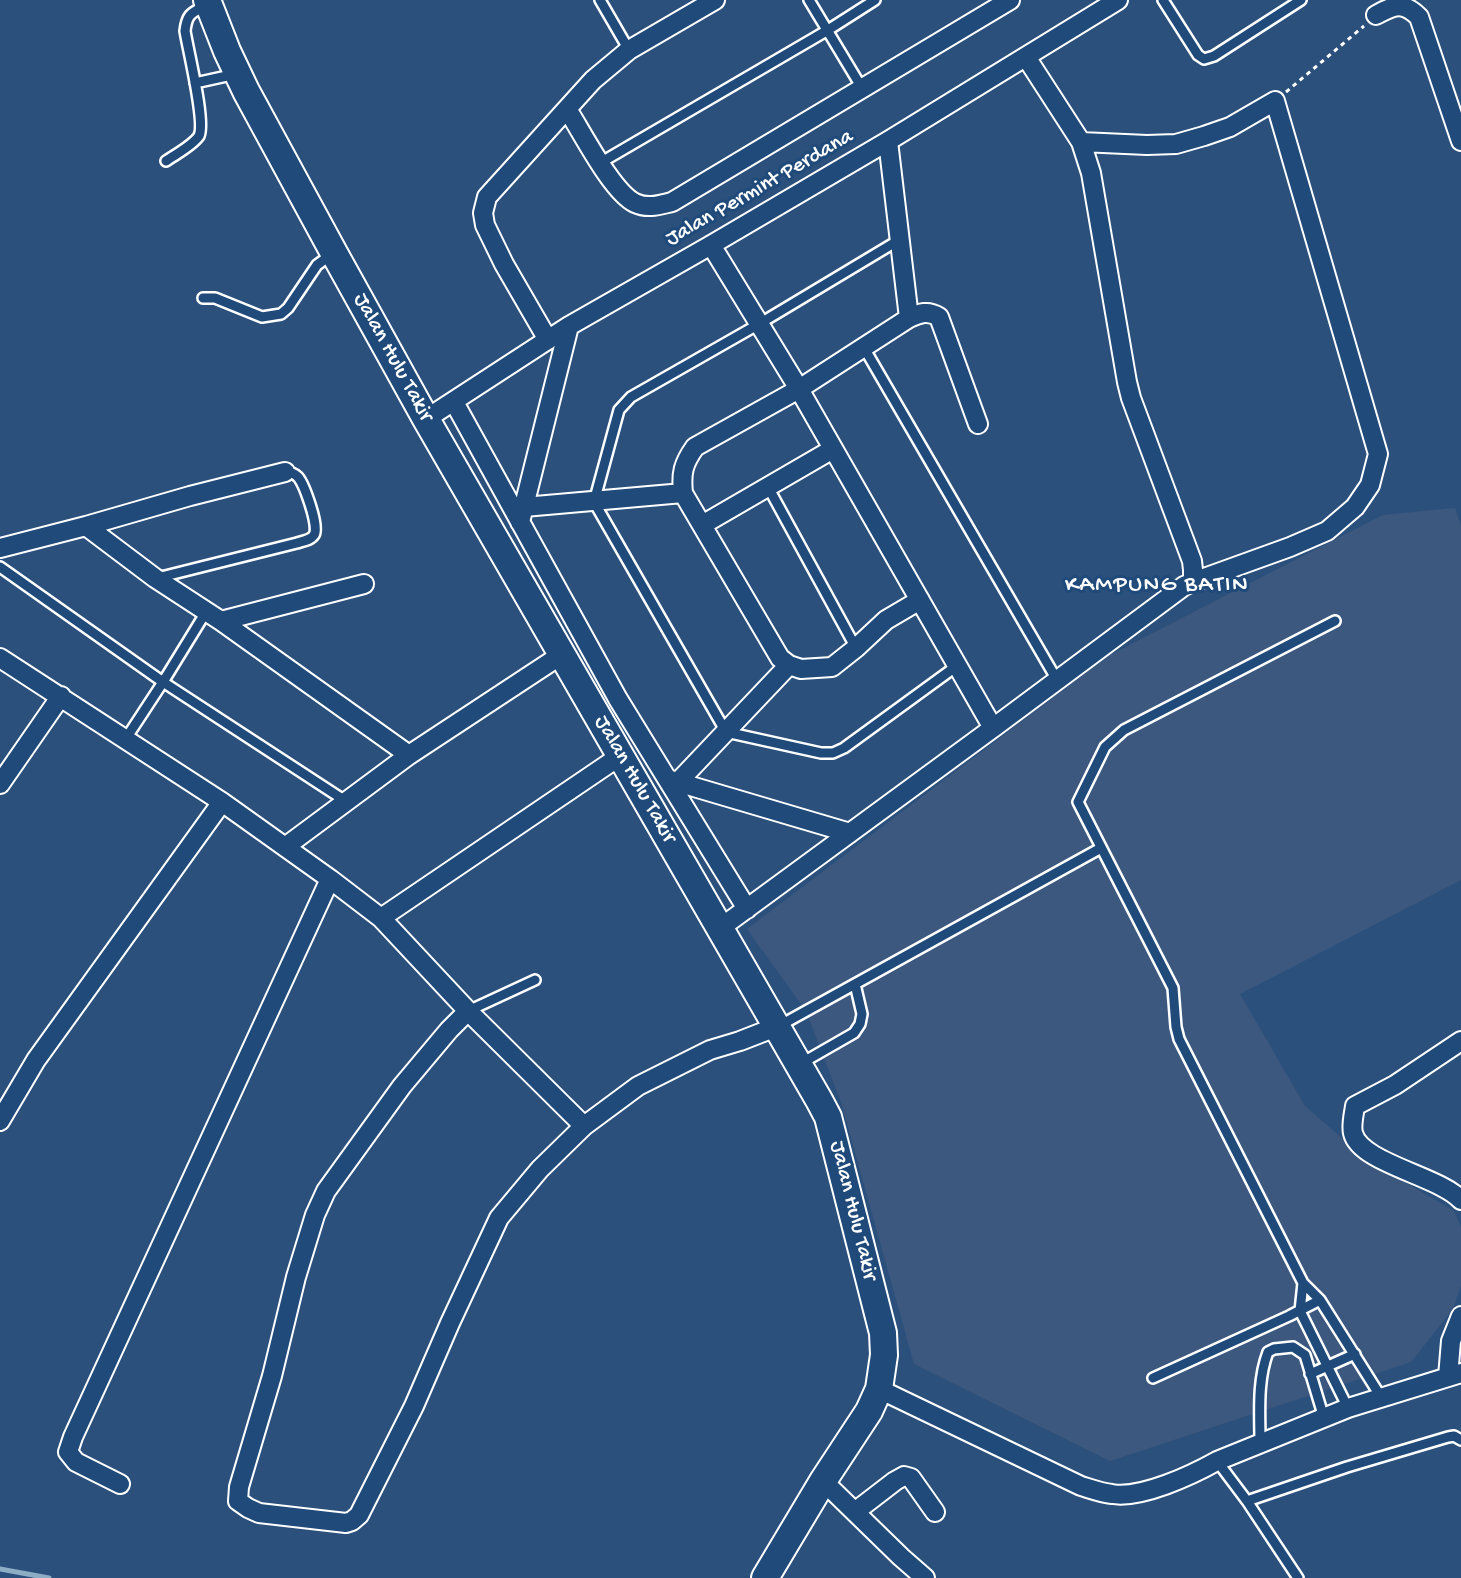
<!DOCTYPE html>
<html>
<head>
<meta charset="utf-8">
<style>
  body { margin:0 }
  canvas { display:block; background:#2c507c }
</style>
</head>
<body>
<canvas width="1461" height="1578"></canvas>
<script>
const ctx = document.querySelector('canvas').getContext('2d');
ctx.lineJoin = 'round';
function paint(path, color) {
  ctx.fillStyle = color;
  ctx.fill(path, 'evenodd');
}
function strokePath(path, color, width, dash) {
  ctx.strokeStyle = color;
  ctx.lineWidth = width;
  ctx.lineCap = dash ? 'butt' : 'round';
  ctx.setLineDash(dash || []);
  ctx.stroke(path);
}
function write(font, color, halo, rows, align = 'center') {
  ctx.font = font + ' "Gochi Hand",sans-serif';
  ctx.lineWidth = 6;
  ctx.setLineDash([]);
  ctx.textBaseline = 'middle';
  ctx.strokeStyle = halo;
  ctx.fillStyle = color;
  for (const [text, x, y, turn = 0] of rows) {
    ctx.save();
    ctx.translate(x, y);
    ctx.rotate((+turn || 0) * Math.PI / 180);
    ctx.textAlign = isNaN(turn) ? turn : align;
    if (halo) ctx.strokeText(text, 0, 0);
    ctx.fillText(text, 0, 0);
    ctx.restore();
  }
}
const built = new Path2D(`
  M1455 508 1461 526V880L1240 994 1305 1106 1367 1160 1454 1211 1461 1228V1285L1453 1309 1411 1362 1110 1461 914 1364 841 1102 806 1011 747 929 1108 656 1383 515Z`);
const stream = new Path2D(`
  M0 1569 49 1578`);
const path = new Path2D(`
  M1286 92 1364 26`);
const lane = new Path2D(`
  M600 0 629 50
  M809 0 862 88
  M1163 0 1198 55 1204 59 1214 56 1301 0
  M195 83 236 74
  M166 161C176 154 192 146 199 136 206 122 188 50 185 31 187 13 192 13 206 5
  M600 163 828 30 875 0
  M899 240 759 324 631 397 619 410 594 502 726 732 821 753H833L844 748 958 665
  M203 298H215L262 317 281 314 288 308 317 265 332 254
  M863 346 1057 680
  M768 487 856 648
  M0 567 163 682 347 802
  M157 578 297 543C303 541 311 540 314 535 320 527 304 484 298 477 294 473 290 472 285 472
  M1335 621 1124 730 1105 747 1078 802 1173 988 1176 1027 1179 1039 1303 1283 1320 1300 1381 1397
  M125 740 163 682 206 612
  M468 1011 535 980
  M779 1026 1101 848
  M800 1064 854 1033 860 1024 862 1014 855 984
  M1303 1283 1300 1311 1348 1408
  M1310 1374 1355 1354
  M1153 1378 1289 1316 1320 1300
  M1260 1443C1260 1413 1257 1381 1268 1352L1274 1349 1293 1347 1305 1355 1324 1418
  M1217 1461 1247 1501 1298 1578
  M1247 1501 1347 1467 1448 1437 1454 1436 1461 1440`);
const street = new Path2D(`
  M1376 15C1394 5 1403 1 1419 17L1461 141
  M567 109C582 132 612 192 635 203 648 209 659 205 672 202L1010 0
  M888 141 909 318
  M1081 142 1147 145 1176 144 1204 136 1230 127 1275 101 1378 454 1370 485 1355 507 1327 531 1290 547 1193 582
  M711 245 799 389 993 728 719 929
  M548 340 504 264 485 225 483 213 487 197 593 80 629 50 715 0
  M454 402 618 699 747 909
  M426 419 569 326 711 245 888 141 1118 0
  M285 472 190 496 86 526 155 578 221 621 409 755 285 847
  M524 507 683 493
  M520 522 569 326
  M702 525 833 449
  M0 548 86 526
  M920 600 886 620 856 648 832 667 801 669 789 665 780 658 683 493C681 473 683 464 695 447L799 389 909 318C920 313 928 310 939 317L978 424
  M221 621 364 584
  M0 658 222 802 330 879 381 918 468 1011 584 1126 638 1086 710 1050 740 1041 776 1027
  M993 728 1184 586 1193 582V570L1192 561 1131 398 1127 382 1091 173 1081 142 1026 57
  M409 755 561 655
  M667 779 850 833
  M678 782 789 665
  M0 784 61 696
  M381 918 620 756
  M468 1011 449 1030 402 1086 326 1191 315 1215 296 1277 272 1376 239 1487 238 1501 248 1508 259 1513 346 1523 352 1521 359 1515 414 1406 450 1323 499 1218 540 1169 584 1126
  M1461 1041 1395 1085 1355 1106C1354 1114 1351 1125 1353 1133 1360 1163 1439 1176 1461 1200
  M0 1121 36 1060 222 802
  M1448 1377 1451 1341 1461 1316
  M879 1389 1081 1486C1091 1489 1102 1493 1112 1494 1141 1499 1192 1475 1217 1461L1348 1408 1461 1373
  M823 1481 901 1557 925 1578
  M120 1484 76 1462 68 1452 73 1437 330 879
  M856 1511 895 1481 904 1476 911 1478 935 1512`);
const secondary = new Path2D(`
  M207 0 227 51 246 91 334 253 426 419 819 1100 828 1117 883 1333 884 1355 879 1389 869 1411 823 1481 765 1578`);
const streetNames = [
  ["Jalan Permint Perdana",760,189,-30],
  ["Jalan Hulu Takir",392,358,61],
  ["Jalan Hulu Takir",634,780,60],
  ["Jalan Hulu Takir",852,1211,76]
];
const neighbourhoodNames = [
  ["KAMPUNG BATIN",1157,586]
];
paint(built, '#3c587e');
strokePath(stream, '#8dadc5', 5);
strokePath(lane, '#fff', 14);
strokePath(street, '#fff', 22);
strokePath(secondary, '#fff', 30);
strokePath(path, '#fff', 3, [4.5, 4.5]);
strokePath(lane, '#1f4a7a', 9);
strokePath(street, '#1f4a7a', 18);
strokePath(secondary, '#1f4a7a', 26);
write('22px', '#fff', '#1f4a7a', streetNames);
ctx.letterSpacing = '1.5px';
write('24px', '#fff', '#1f4a7a', neighbourhoodNames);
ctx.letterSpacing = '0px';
</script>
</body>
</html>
